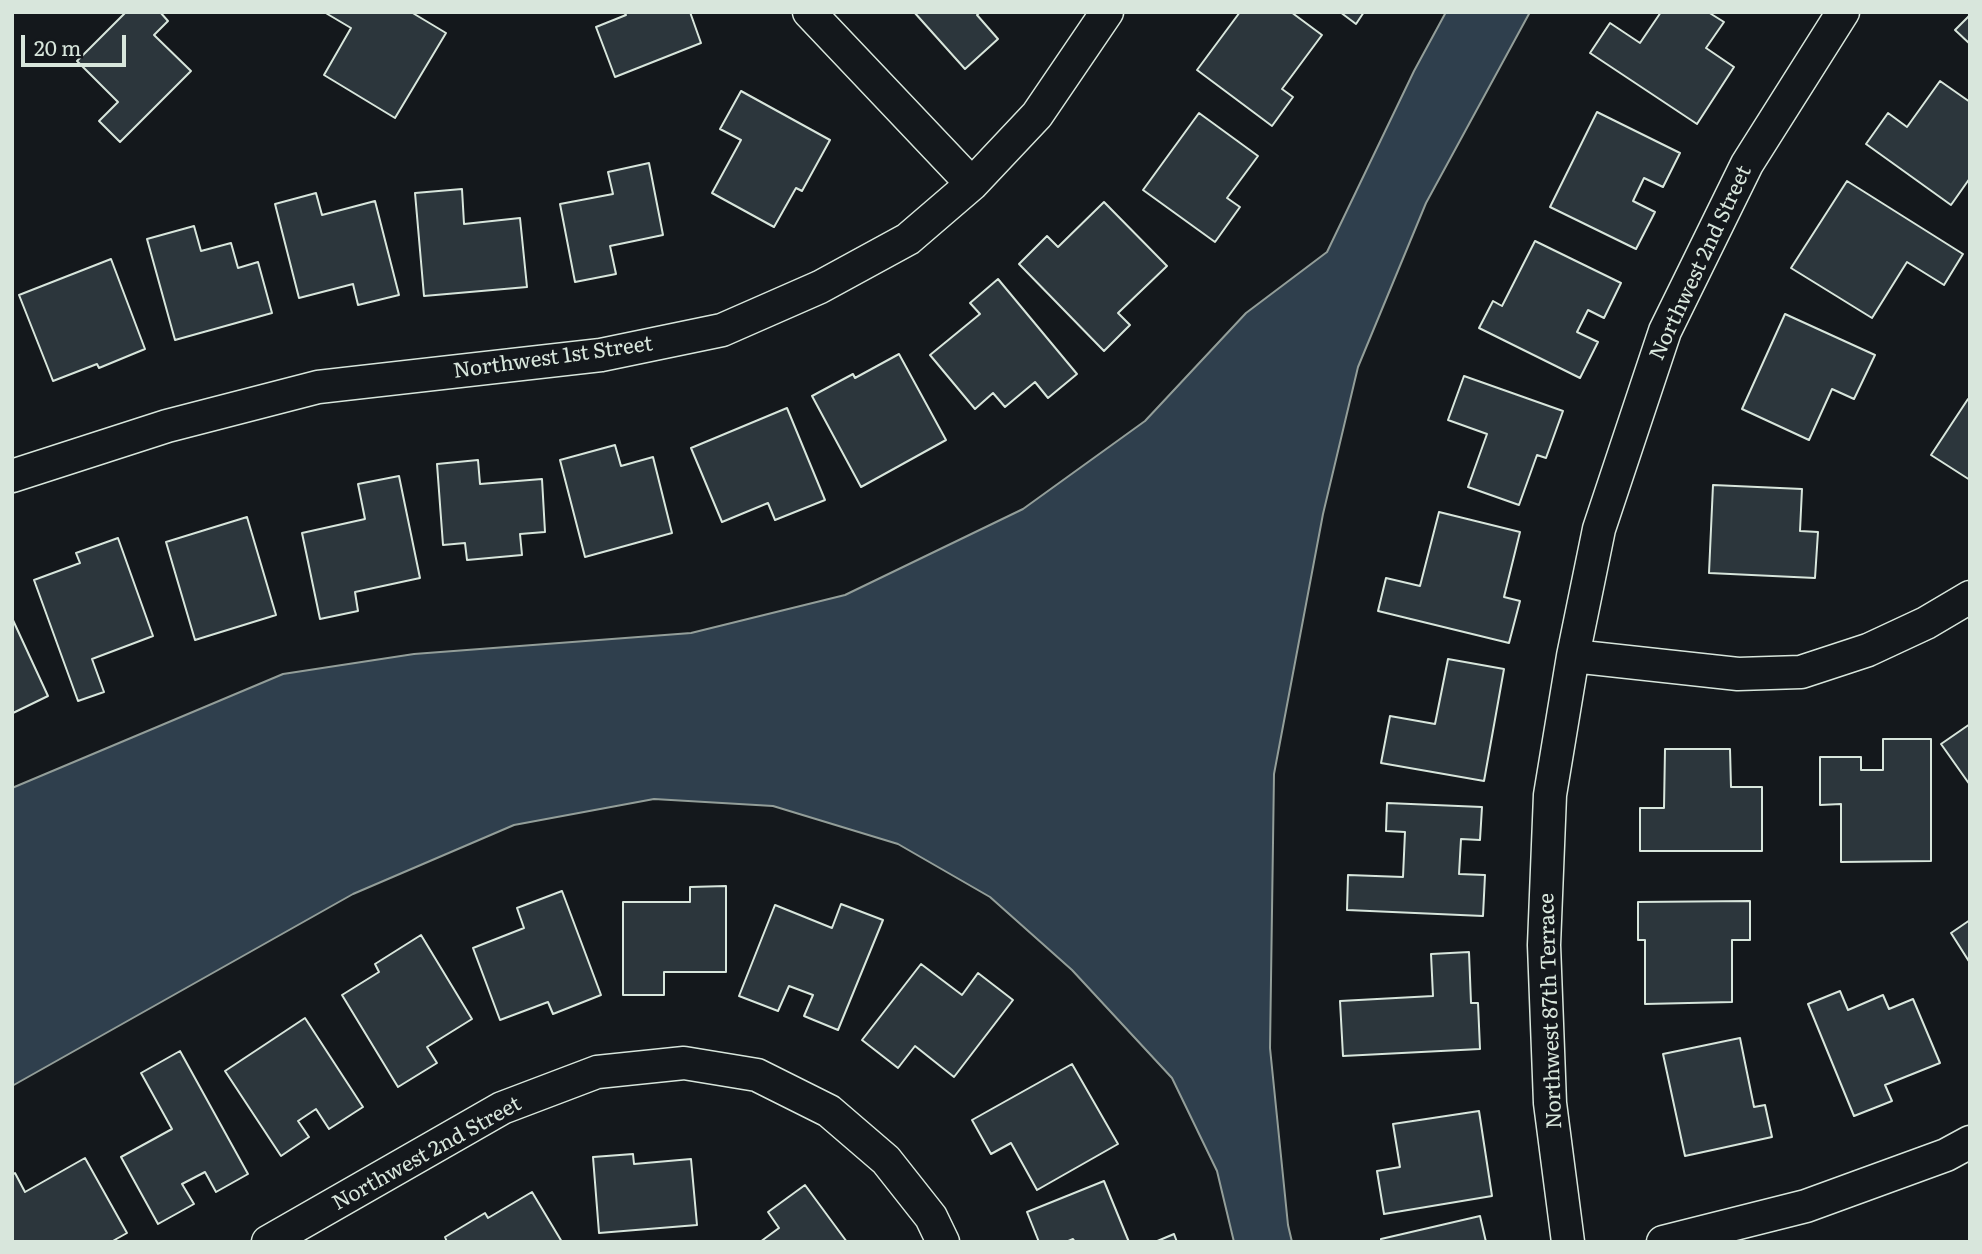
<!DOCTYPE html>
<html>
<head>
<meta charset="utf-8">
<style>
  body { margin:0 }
  #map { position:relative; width:1982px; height:1254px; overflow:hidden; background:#14181c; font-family:Literata,serif }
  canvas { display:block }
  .frame { position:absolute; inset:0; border:14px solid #d8e6dc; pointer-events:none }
  .scale { position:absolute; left:21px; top:35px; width:105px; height:32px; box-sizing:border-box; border:4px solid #d8e6dc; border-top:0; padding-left:9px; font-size:21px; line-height:24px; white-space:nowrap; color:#d8e6dc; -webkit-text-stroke:5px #14181c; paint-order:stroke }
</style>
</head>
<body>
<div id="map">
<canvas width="1982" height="1254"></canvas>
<div class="frame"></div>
<div class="scale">20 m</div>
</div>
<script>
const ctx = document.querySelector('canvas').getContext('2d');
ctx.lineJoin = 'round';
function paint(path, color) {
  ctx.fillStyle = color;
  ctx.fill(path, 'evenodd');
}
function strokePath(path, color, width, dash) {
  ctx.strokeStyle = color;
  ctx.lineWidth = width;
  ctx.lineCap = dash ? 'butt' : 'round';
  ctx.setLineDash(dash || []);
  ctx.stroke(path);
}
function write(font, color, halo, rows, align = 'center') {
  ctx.font = font + ' Literata,serif';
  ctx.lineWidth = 5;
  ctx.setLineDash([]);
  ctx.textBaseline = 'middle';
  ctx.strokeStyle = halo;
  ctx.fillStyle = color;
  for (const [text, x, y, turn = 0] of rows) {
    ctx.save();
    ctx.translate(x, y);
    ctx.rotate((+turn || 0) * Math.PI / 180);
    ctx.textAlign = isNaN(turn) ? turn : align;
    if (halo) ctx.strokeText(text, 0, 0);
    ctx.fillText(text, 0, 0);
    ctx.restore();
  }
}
const water = new Path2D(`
  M1446 12H1530L1426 203 1358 367 1323 514 1274 774 1270 1048 1288 1225 1292 1242H1234L1217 1171 1172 1078 1072 970 990 897 898 844 773 806 654 799 514 825 353 894 12 1086V788L283 674 414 654 691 633 845 595 1023 509 1145 421 1246 313 1327 252 1414 71Z`);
const building = new Path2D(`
  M126 12H160L168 21 154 35 191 71 120 142 99 121 118 102 77 61Z
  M324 12H411L446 33 395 118 324 75 351 28Z
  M624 12H690L701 43 615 77 596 27 626 15Z
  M914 12H980L977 15 998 39 965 69Z
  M1240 12H1291L1322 35 1282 89 1293 97 1272 126 1197 70Z
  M1340 12H1364L1356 24Z
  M1661 12H1708L1724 22 1706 48 1734 67 1697 124 1590 53 1610 23 1640 43Z
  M1970 15V44L1955 30Z
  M1940 81 1970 102V178L1951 205 1866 144 1888 113 1907 127Z
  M741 91 830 140 802 191 796 188 774 227 712 193 741 140 720 129Z
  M1597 112 1680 153 1663 187 1644 178 1633 201 1655 212 1636 249 1550 207Z
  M1199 113 1258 156 1227 198 1240 207 1215 242 1143 190Z
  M649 163 663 235 610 246 616 274 575 282 560 204 613 194 608 172Z
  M1847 181 1963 254 1944 285 1907 262 1872 318 1791 268Z
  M462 189 464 224 520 218 527 287 424 296 415 193Z
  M316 193 322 215 375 201 399 295 358 305 353 284 299 298 275 204Z
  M1104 202 1167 266 1118 313 1130 325 1104 351 1019 264 1047 236 1058 247Z
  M194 226 201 251 231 243 238 268 258 262 272 313 175 340 147 239Z
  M1535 241 1621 283 1604 318 1588 310 1577 332 1598 342 1580 378 1479 328 1493 301 1502 306Z
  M111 259 145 349 99 368 97 364 53 381 19 295Z
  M998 279 1077 374 1048 398 1035 382 1005 407 993 393 975 409 930 355 980 314 970 303Z
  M1785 314 1875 355 1854 399 1832 389 1809 440 1742 409Z
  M899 354 946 440 861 487 812 396 853 374 855 378Z
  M1464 376 1563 411 1546 458 1537 455 1519 505 1468 487 1487 434 1448 420Z
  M1968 399H1970V480L1931 455Z
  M787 408 825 500 775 520 768 503 722 522 691 448Z
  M615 445 621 466 653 457 672 533 585 557 560 460Z
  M478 460 480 484 542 479 545 532 520 534 522 555 467 560 465 543 443 545 437 464Z
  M399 476 420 578 355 592 358 611 320 619 302 533 365 519 358 484Z
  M1713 485 1802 489 1800 531 1818 532 1815 578 1709 573Z
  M1439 512 1520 532 1504 597 1520 601 1509 643 1378 611 1386 578 1420 586Z
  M247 517 276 615 195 640 166 542Z
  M118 538 153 636 92 659 104 692 78 701 34 580 80 563 76 553Z
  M12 618 48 696 13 713 12 711Z
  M1448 659 1504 669 1484 781 1381 763 1390 716 1435 724Z
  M1970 724V785L1941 744Z
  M1883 739H1931V861L1841 862V804L1820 805V757H1861V770H1883Z
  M1665 749H1730L1731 787H1762V851H1640V808H1664Z
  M1387 803 1482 807 1480 840 1461 839 1459 874 1485 875 1483 916 1347 910 1348 875 1403 877 1405 832 1386 831Z
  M726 886V972H664V995H623V902H690V887Z
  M562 891 601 995 553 1014 548 1002 500 1020 473 948 524 928 517 908Z
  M1750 901V940H1732V1002L1645 1004V940H1638V902Z
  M841 904 883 920 838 1030 804 1016 813 995 789 986 778 1011 739 996 775 905 832 928Z
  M1970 920V963L1951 933Z
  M421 935 472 1019 427 1047 437 1063 398 1087 342 995 379 972 375 964Z
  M1469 952 1471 1003H1478L1480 1049 1343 1056 1340 1001 1433 996 1431 954Z
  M921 964 962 995 978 973 1013 1000 954 1077 915 1046 898 1068 862 1040Z
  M1840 991 1848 1010 1883 995 1889 1009 1913 999 1940 1063 1885 1085 1892 1101 1854 1116 1808 1004Z
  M305 1018 363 1107 329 1129 316 1109 298 1121 309 1137 281 1156 225 1071Z
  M1740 1038 1754 1107 1765 1105 1772 1137 1685 1156 1663 1054Z
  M180 1051 248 1174 216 1192 205 1172 182 1184 194 1204 158 1224 121 1157 172 1129 141 1073Z
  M1072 1064 1118 1144 1037 1190 1011 1143 991 1154 972 1120Z
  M1479 1111 1492 1196 1384 1214 1377 1171 1400 1167 1393 1124Z
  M633 1154 634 1164 691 1159 697 1225 599 1233 593 1157Z
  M85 1158 127 1233 111 1242H12V1175L15 1173 25 1192Z
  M1104 1181 1129 1242H1075L1073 1239 1066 1242H1039L1027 1212Z
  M805 1185 847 1242H760L779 1228 768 1212Z
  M532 1192 562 1242H447L445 1237 485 1213 488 1218Z
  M1480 1216 1486 1242H1381V1239Z
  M1174 1234 1177 1242H1155Z`);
const street = new Path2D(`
  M809 12 972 184
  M12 476 167 426 318 387 601 355 722 330 820 287 908 239 972 184 1037 115 1107 12
  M1573 656 1738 674 1801 672 1868 650 1926 623 1970 597
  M268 1242 502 1108 597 1072 684 1063 757 1075 829 1111 886 1160 931 1217 943 1242
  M1568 1242 1550 1103 1544 945 1550 795 1573 656 1599 529 1665 331 1747 164 1843 12
  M1663 1242 1806 1206 1946 1155 1970 1142`);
const streetNames = [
  ["Northwest 2nd Street",1701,263,-65],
  ["Northwest 1st Street",553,358,-8],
  ["Northwest 87th Terrace",1551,1011,-92],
  ["Northwest 2nd Street",427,1154,-29]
];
paint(water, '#2f3f4d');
strokePath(water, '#939e99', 2);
paint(building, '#2c363c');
strokePath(building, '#d8e6dc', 2);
strokePath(street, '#d8e6dc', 35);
strokePath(street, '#14181c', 32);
write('21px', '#d8e6dc', '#14181c', streetNames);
</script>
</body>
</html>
